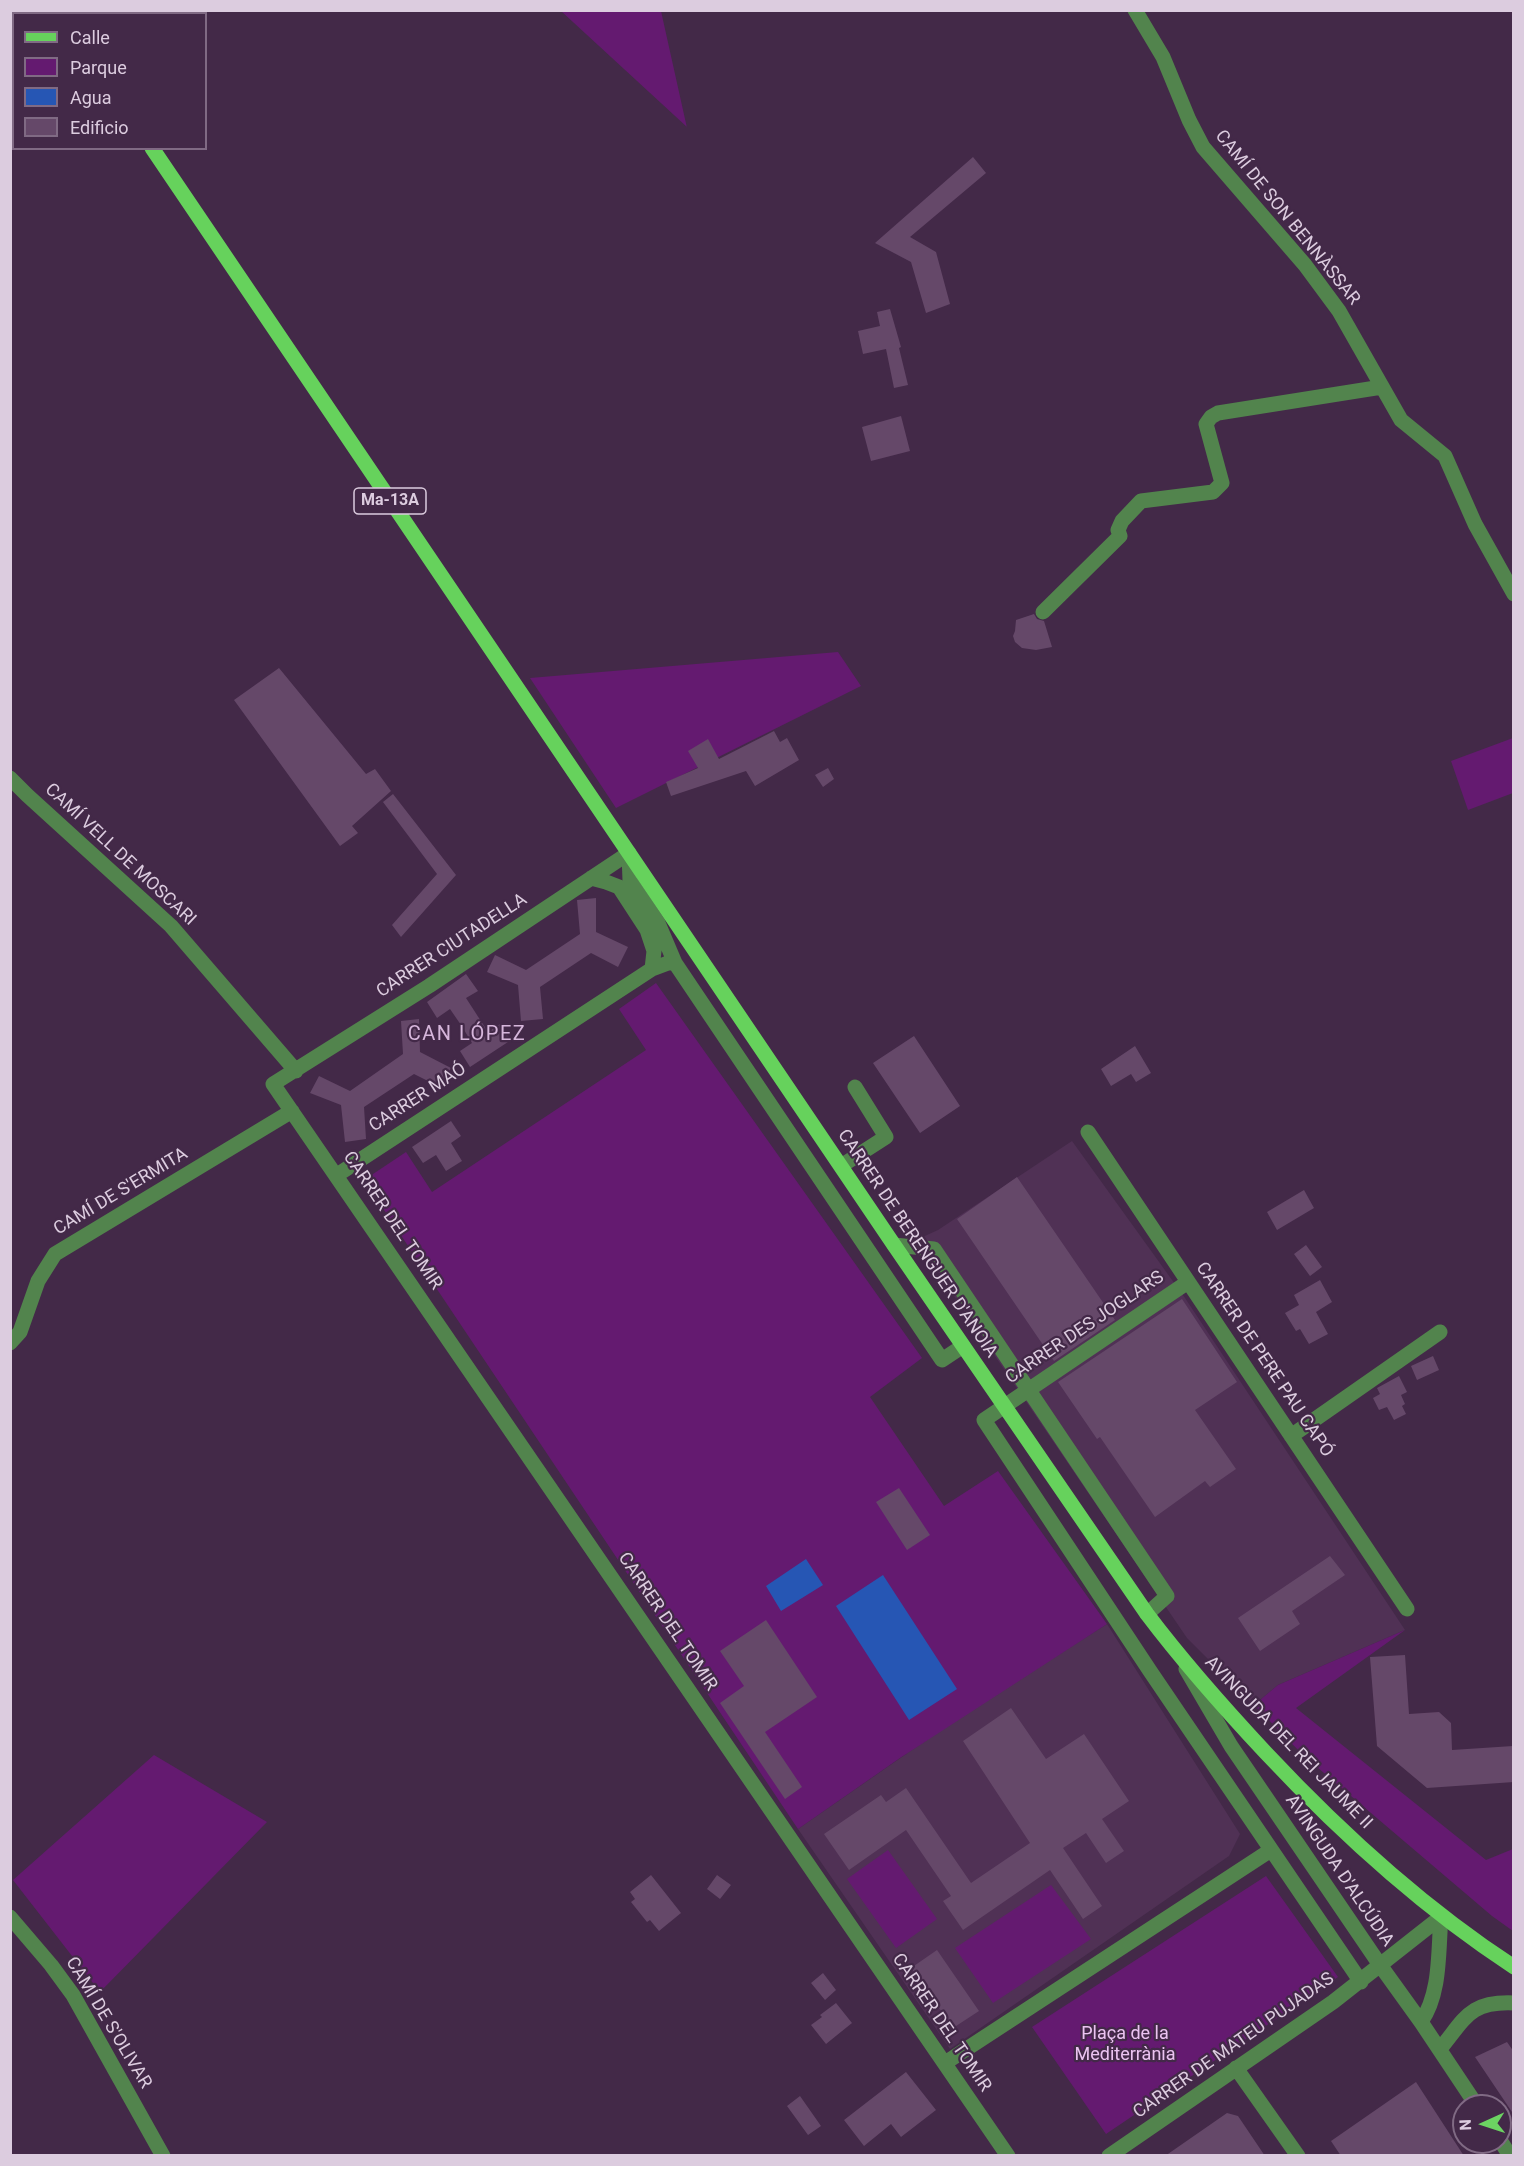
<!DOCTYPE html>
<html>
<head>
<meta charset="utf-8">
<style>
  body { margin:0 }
  #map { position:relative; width:1524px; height:2166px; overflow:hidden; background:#432948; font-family:Roboto,sans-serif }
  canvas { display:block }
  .frame { position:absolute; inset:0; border:12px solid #dcccdf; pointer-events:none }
  .legend { position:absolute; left:12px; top:12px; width:195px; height:138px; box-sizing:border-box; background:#432948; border:2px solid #806a84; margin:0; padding:8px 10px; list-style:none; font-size:18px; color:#dcccdf }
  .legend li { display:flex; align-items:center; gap:12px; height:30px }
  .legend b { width:30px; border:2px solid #806a84 }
  .north { position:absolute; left:1452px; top:2094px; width:60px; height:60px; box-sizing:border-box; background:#432948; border:2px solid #806a84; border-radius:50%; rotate:267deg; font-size:16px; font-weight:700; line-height:24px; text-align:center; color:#dcccdf }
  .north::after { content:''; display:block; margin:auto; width:21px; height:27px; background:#6cd362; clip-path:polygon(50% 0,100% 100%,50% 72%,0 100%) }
</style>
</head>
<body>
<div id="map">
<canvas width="1524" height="2166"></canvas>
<div class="frame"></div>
<ul class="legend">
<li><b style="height:8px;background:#66d25c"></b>Calle</li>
<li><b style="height:16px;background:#641a70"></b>Parque</li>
<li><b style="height:16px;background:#2656b4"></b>Agua</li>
<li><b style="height:16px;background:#654869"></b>Edificio</li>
</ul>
<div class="north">N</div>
</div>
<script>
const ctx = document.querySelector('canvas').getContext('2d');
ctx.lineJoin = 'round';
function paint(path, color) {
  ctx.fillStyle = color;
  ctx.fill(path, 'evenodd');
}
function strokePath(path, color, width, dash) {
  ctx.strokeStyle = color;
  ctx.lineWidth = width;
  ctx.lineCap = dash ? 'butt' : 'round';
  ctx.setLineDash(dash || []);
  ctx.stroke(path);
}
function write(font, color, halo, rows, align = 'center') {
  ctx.font = font + ' Roboto,sans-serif';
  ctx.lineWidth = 4.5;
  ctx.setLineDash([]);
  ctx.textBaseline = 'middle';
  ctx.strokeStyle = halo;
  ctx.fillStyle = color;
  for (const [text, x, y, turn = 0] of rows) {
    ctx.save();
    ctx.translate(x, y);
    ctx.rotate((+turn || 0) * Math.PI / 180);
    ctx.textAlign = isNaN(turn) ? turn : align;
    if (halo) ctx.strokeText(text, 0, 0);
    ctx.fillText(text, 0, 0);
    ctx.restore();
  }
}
const built = new Path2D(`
  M1072 1141 1185 1298 1405 1630 1278 1685 1254 1705 1187 1638 916 1240 938 1230Z
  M1107 1624 1240 1834 1229 1856 950 2049 798 1829 948 1725Z`);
const green = new Path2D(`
  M561 11H661L687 128V127Z
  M838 652 861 686 616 808 530 678Z
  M1513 738V793L1468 810 1451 761Z
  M656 983 922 1358 870 1397 944 1506 998 1471 1107 1624 900 1758 798 1829 364 1180 406 1152 432 1192 646 1050 619 1009Z
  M1405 1630 1296 1708 1486 1860 1513 1849V1931L1492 1916 1304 1756 1254 1705 1278 1685Z
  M154 1755 267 1822 100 1992 13 1880Z
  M888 1850 937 1919 896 1948 847 1879Z
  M1266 1876 1338 1977 1106 2134 1032 2027Z
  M1051 1885 1091 1939 993 2003 955 1948Z`);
const water = new Path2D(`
  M806 1559 823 1585 781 1611 766 1586Z
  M883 1575 957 1689 909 1720 836 1606Z`);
const building = new Path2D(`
  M973 157 986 173 910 237 936 252 950 304 926 313 911 262 875 243Z
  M890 309 901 347 899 348 908 385 894 388 886 349 863 354 858 331 880 326 877 312Z
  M901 416 910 451 871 461 862 427Z
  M1034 614 1037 619 1044 621 1052 647 1036 650 1022 648 1015 642 1013 636 1015 631 1016 620Z
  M279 668 366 774 375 769 391 791 352 826 358 833 340 846 234 700Z
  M774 731 780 742 787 738 799 760 755 786 746 771 671 796 666 782 698 768 688 751 708 739 719 759Z
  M828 768 834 779 823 787 815 775Z
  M393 794 456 875 401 937 392 925 437 874 383 802Z
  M596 898V932L628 947 618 967 591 953 540 987 543 1019 521 1021 518 985 487 972 495 955 526 970 580 934 577 900Z
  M466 974 478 991 466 998 488 1032 500 1024 511 1040 470 1067 460 1051 472 1043 461 1025 450 1009 437 1018 427 1002Z
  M419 1019 420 1052 451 1068 442 1088 414 1074 364 1107 366 1139 345 1142 341 1105 310 1093 319 1076 350 1091 403 1054 401 1021Z
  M914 1036 960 1106 920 1133 873 1063Z
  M1135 1046 1151 1073 1136 1082 1131 1074 1111 1086 1101 1069Z
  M451 1121 461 1136 451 1143 462 1161 446 1171 436 1155 423 1163 412 1147Z
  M1017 1177 1115 1320 1054 1361 957 1219Z
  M1304 1190 1314 1208 1277 1230 1267 1212Z
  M1306 1245 1322 1267 1310 1276 1294 1254Z
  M1320 1280 1332 1302 1316 1312 1328 1334 1309 1344 1300 1329 1296 1331 1285 1313 1299 1305 1294 1295Z
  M1182 1299 1237 1382 1195 1410 1236 1469 1210 1487 1205 1481 1155 1517 1100 1437 1097 1439 1058 1382Z
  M1433 1356 1439 1370 1417 1380 1411 1366Z
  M1399 1376 1407 1392 1401 1395 1405 1404 1402 1406 1406 1414 1394 1420 1387 1407 1379 1410 1373 1398 1380 1394 1377 1388Z
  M899 1488 930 1535 907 1550 876 1502Z
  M1330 1556 1345 1575 1292 1611 1300 1624 1260 1651 1238 1618Z
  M766 1620 817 1697 765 1732 802 1787 785 1799 720 1703 744 1686 720 1651Z
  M1405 1655 1409 1714 1439 1712 1451 1723 1452 1750 1513 1746 1514 1782 1427 1788 1377 1746 1370 1657Z
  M1011 1708 1046 1759 1084 1734 1129 1801 1102 1819 1124 1851 1106 1863 1086 1833 1063 1848 1102 1906 1083 1919 1050 1870 963 1930 943 1901 951 1896 906 1830 849 1870 824 1834 881 1795 886 1802 906 1788 971 1883 1030 1843 963 1741Z
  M651 1875 681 1913 659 1931 650 1920 647 1922 631 1902 635 1899 630 1892Z
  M717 1875 731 1885 720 1899 707 1889Z
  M937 1950 979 2011 953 2028 911 1968Z
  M823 1973 836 1990 825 2000 811 1983Z
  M836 2003 852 2023 826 2044 811 2025 822 2017 820 2015Z
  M1507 2042 1514 2052V2115L1475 2057Z
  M906 2072 936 2110 901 2137 891 2124 864 2146 844 2120Z
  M1416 2082 1464 2156H1341L1331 2141Z
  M800 2096 821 2126 808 2135 787 2106Z
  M1227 2113 1238 2116 1265 2156H1165Z`);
const minor = new Path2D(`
  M1135 10 1163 57 1189 120 1203 147 1305 265 1339 311 1401 420 1445 456 1475 524 1514 594
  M1043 612 1120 536 1118 530 1122 521 1141 501 1213 492 1222 483 1206 424 1211 417 1218 413 1382 387
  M10 778 27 795 171 926 296 1071
  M629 853 429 986 273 1084 1008 2156
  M629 853 630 881 658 923 675 963 942 1360 963 1346
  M591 878 606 882 619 887 647 930 654 951 652 969
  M1088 1132 1407 1609
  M841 1166 886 1137 855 1087
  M337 1175 652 969 668 963H675
  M894 1245 934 1249 1167 1596 1147 1614
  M1188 1282 984 1420 1150 1671 1361 1982
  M10 1343 20 1332 38 1281 55 1254 292 1111
  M1291 1436 1440 1332
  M1186 1669 1231 1746 1380 1965 1421 2022 1477 2106
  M10 1917 51 1965 73 1995 163 2156
  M1421 2022C1441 1993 1438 1952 1441 1917
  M1440 2049C1465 2019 1469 2001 1514 2003
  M945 2063 1271 1850
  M1236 2068 1298 2156
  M1500 2140 1510 2156
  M1109 2156 1333 2002 1441 1917`);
const major = new Path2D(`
  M59 10 61 14
  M152 148 894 1245 1147 1614C1184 1663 1224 1708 1266 1753 1341 1833 1422 1907 1514 1967`);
const shields = [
  [390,501,72]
];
const shieldNames = [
  ["Ma-13A",390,501]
];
const streetNames = [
  ["CAMÍ DE SON BENNÀSSAR",1287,218,51],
  ["CAMÍ VELL DE MOSCARI",120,855,43],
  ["CARRER CIUTADELLA",452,946,-33],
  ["CARRER MAÓ",418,1098,-33],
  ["CAMÍ DE S'ERMITA",121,1192,-31],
  ["CARRER DEL TOMIR",392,1221,56],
  ["CARRER DE BERENGUER D'ANOIA",917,1244,56],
  ["CARRER DES JOGLARS",1085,1328,-34],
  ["CARRER DE PERE PAU CAPÓ",1264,1360,56],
  ["CARRER DEL TOMIR",667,1622,56],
  ["AVINGUDA DEL REI JAUME II",1288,1743,46],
  ["AVINGUDA D'ALCÚDIA",1339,1871,56],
  ["CAMÍ DE S'OLIVAR",108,2023,59],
  ["CARRER DEL TOMIR",941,2023,56],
  ["CARRER DE MATEU PUJADAS",1234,2046,-35]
];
const parkNames = [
  ["Plaça de la",1125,2034],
  ["Mediterrània",1125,2055]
];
const neighbourhoodNames = [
  ["CAN LÓPEZ",467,1035]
];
paint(built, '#503155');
paint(green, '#641a70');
paint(water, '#2656b4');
paint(building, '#654869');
strokePath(minor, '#52844d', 15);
strokePath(major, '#66d25c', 15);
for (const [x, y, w] of shields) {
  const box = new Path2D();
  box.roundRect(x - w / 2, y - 13, w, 26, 4.5);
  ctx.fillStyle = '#432948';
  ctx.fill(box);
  strokePath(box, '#dcccdf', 1.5);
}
write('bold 16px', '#dcccdf', null, shieldNames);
write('18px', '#dcccdf', '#432948', streetNames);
write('18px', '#ebc3f1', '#432948', parkNames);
ctx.letterSpacing = '1.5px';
write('20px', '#d6b6db', '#432948', neighbourhoodNames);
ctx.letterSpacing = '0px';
</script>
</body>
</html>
